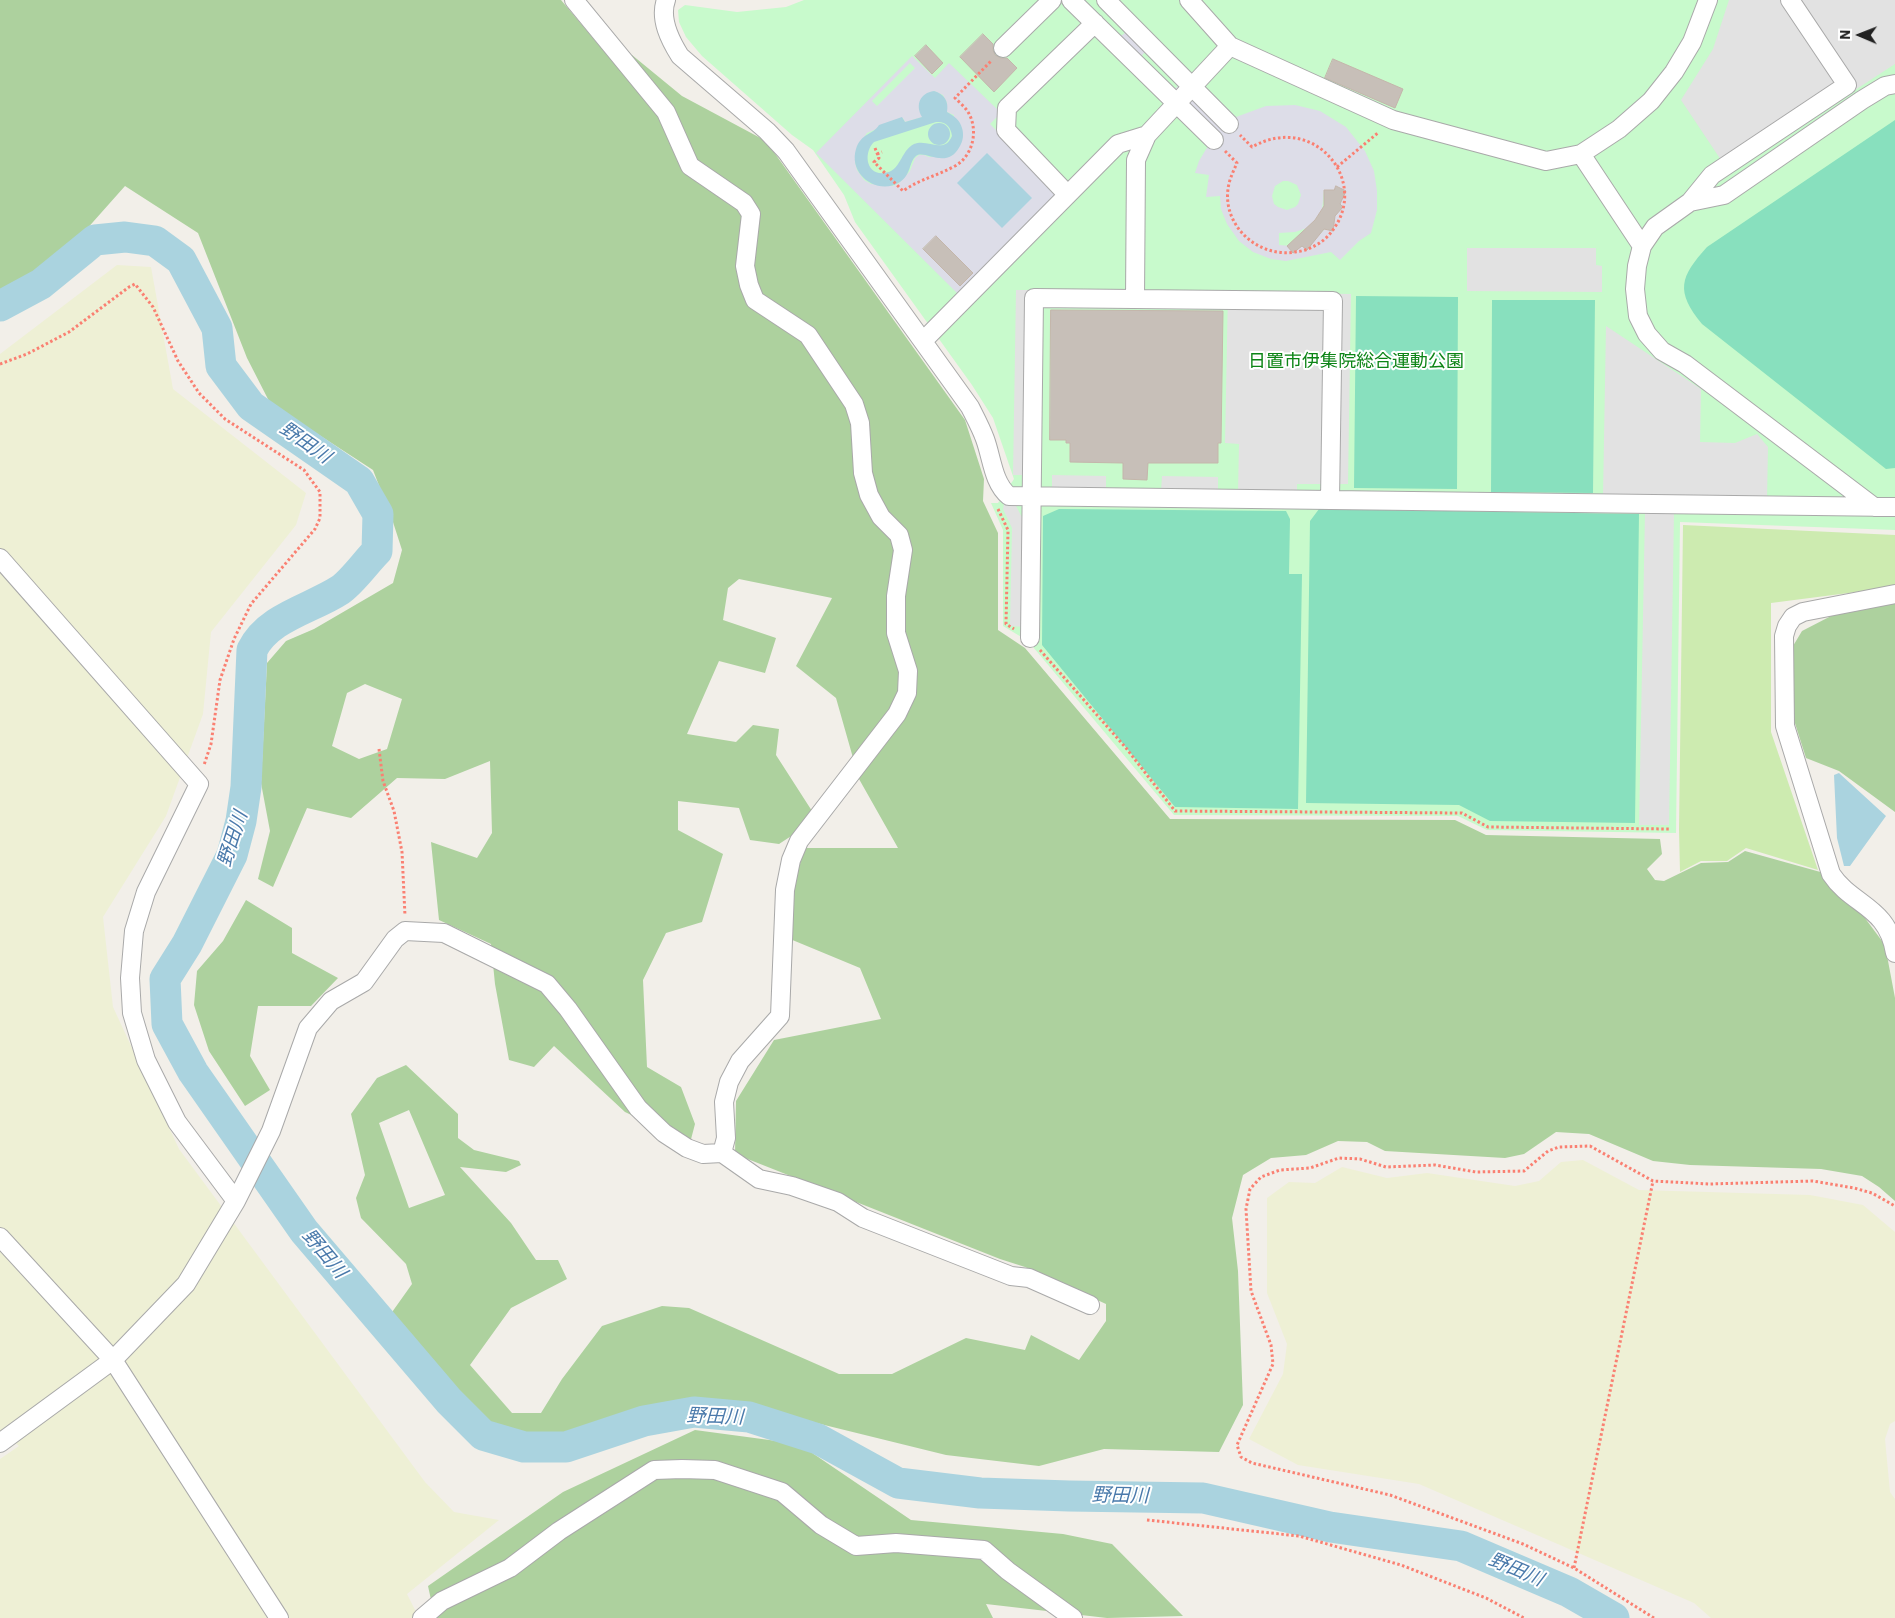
<!DOCTYPE html>
<html>
<head>
<meta charset="utf-8">
<style>
  body { margin:0 }
  #map { position:relative; width:1895px; height:1618px; overflow:hidden; background:#f2efe9; font-family:"IBM Plex Sans",sans-serif }
  canvas { display:block }
  .north { position:absolute; left:1835px; top:10px; width:50px; height:50px; -webkit-text-stroke:4px #fff; paint-order:stroke; rotate:271deg; font-size:14px; font-weight:700; line-height:20px; text-align:center; color:#222 }
  .north::after { content:''; display:block; margin:auto; width:18px; height:22px; background:#222; clip-path:polygon(50% 0,100% 100%,50% 72%,0 100%) }
</style>
</head>
<body>
<div id="map">
<canvas width="1895" height="1618"></canvas>
<div class="north">N</div>
</div>
<script>
const ctx = document.querySelector('canvas').getContext('2d');
ctx.lineJoin = 'round';
function paint(path, color) {
  ctx.fillStyle = color;
  ctx.fill(path, 'evenodd');
}
function strokePath(path, color, width, dash) {
  ctx.strokeStyle = color;
  ctx.lineWidth = width;
  ctx.lineCap = dash ? 'butt' : 'round';
  ctx.setLineDash(dash || []);
  ctx.stroke(path);
}
function write(font, color, halo, rows, align = 'center') {
  ctx.font = font + ' "IBM Plex Sans","Noto Sans JP",sans-serif';
  ctx.lineWidth = 4;
  ctx.setLineDash([]);
  ctx.textBaseline = 'middle';
  ctx.strokeStyle = halo;
  ctx.fillStyle = color;
  for (const [text, x, y, turn = 0] of rows) {
    ctx.save();
    ctx.translate(x, y);
    ctx.rotate((+turn || 0) * Math.PI / 180);
    ctx.textAlign = isNaN(turn) ? turn : align;
    if (halo) ctx.strokeText(text, 0, 0);
    ctx.fillText(text, 0, 0);
    ctx.restore();
  }
}
const farmland = new Path2D(`
  M117 265 151 267 173 389 306 493 296 525 211 632 203 714 166 816 103 917 113 1007 179 1149 425 1482 454 1512 499 1520 407 1594 419 1618H0V1459L19 1446 0 1430V354Z
  M1583 1160 1639 1190 1810 1195 1863 1205 1895 1232V1421L1890 1424 1885 1439 1890 1492 1895 1499V1618H1711L1694 1603 1419 1484 1298 1465 1249 1439 1283 1374 1287 1344 1267 1293V1198L1289 1182 1315 1183 1342 1167 1387 1178 1427 1173 1515 1186 1539 1181 1561 1162Z`);
const grass = new Path2D(`
  M1683 525 1895 535V587L1771 603V732L1818 870 1746 848 1727 861H1701L1680 872 1679 830Z`);
const forest = new Path2D(`
  M0 0H561L609 57 632 55 682 96 766 141 965 420 984 479 983 501 998 533V630L1025 648 1170 819 1455 820 1486 835 1660 839 1662 854 1647 869 1655 880 1664 881 1701 863 1728 862 1745 851 1824 873 1856 906 1885 945 1895 998V1201L1879 1187 1862 1176 1821 1169 1690 1165 1653 1161 1589 1134 1556 1132 1524 1154 1505 1158 1385 1151 1367 1142 1338 1141 1306 1155 1271 1158 1243 1175 1232 1218 1238 1271 1243 1405 1219 1452 1104 1449 1039 1466 946 1455 800 1419 691 1399 564 1438 488 1428 390 1315 412 1284 406 1264 361 1218 356 1198 365 1175 351 1114 377 1078 406 1065 458 1114V1138L474 1150 519 1161 521 1165 506 1172 460 1167 511 1223 536 1260H558L567 1279 511 1308 470 1365 512 1413H541L562 1379 602 1326 662 1306 689 1308 839 1374H892L966 1338 1025 1350 1031 1335 1079 1360 1106 1321V1304L1025 1267 1000 1259 735 1154 736 1101 774 1040 881 1019 860 968 790 939 794 883 805 848H898L859 779 836 698 796 666 832 598 739 579 728 588 723 620 776 638 765 673 719 661 687 734 736 742 753 725 779 729 776 755 812 811 805 827 779 844 750 840 739 808 678 801V830L723 854 702 922 666 933 643 980 647 1067 681 1087 695 1124 690 1143 625 1112 554 1046 534 1067 509 1060 495 984 491 944 439 920 431 842 477 858 492 833 490 761 445 779 397 778 351 818 307 808 273 887 258 879 270 831 261 783 267 663 286 641 314 629 393 583 402 550 392 519 373 470 270 403 247 358 198 233 125 186 53 267 0 311ZM365 684 402 699 387 749 359 759 332 746 347 693ZM409 1110 445 1195 409 1208 379 1123Z
  M1895 601V812L1839 771 1806 758 1793 717 1790 651 1802 631 1833 615Z
  M246 900 292 928V953L338 978 311 1006H258L250 1056 270 1090 245 1106 209 1051 194 1005 197 971 223 941Z
  M695 1430 799 1444 911 1520 1063 1534 1112 1544 1183 1616 1107 1618 986 1604 993 1618H435L428 1586 563 1492Z`);
const park = new Path2D(`
  M804 0H1895V530L1680 522 1676 833 1487 830 1458 816 1174 815 1028 641 1003 626V530L991 503H998L1014 479 993 418 972 385 855 222 844 195 813 150 792 135 702 56 686 37 679 22 678 10 685 5 737 12 786 7Z`);
const pitch = new Path2D(`
  M1895 120V468L1886 469 1702 324C1675 291 1680 277 1707 247Z
  M1356 296 1458 297 1457 489 1354 488Z
  M1492 300H1595L1593 493 1491 492Z
  M1059 509 1286 511 1290 519 1289 574H1302L1298 809 1175 807 1042 645 1043 516Z
  M1319 509 1639 514 1635 823 1490 821 1459 805 1306 803 1310 521Z`);
const parking = new Path2D(`
  M1729 0H1895V64L1729 172 1681 100 1713 49Z
  M1467 248H1596V265L1602 266V292L1467 291Z
  M1016 290H1029L1025 475H1013Z
  M1228 292 1351 294 1348 484H1297V493H1238L1239 444 1225 443Z
  M1606 326 1701 389 1700 442 1735 443 1757 434 1768 447 1767 499 1603 496Z
  M1052 475 1106 476V491L1052 489Z
  M1162 476 1218 477V492L1161 491Z
  M1004 504H1015L1027 527 1025 627 1010 626 1012 528 1003 509Z
  M1645 512H1674L1669 825H1639Z`);
const plaza = new Path2D(`
  M1060 0H1085V2L1120 36 1124 34 1126 29 1117 0 1236 117 1266 106 1295 105 1320 111 1346 127 1365 151 1374 171 1377 191V210L1371 233 1359 241 1340 260 1331 252 1286 261 1271 259 1253 252 1239 241 1227 224 1221 209 1220 196 1206 197 1209 175 1195 173 1199 161 1208 146ZM1146 51 1179 85 1177 87 1174 89 1141 58 1143 54ZM1283 181H1288L1297 185 1301 195 1298 204 1295 207 1287 210 1278 207 1274 204 1272 196 1275 186ZM1324 190H1337L1329 224 1321 233 1312 240 1291 246 1279 245V233L1295 232 1307 228 1315 220 1322 210Z
  M912 56 935 78 949 63 998 110V116L990 124 1057 191 1056 201 958 294 816 153ZM910 63 915 68 877 106 872 101ZM934 91 943 95 947 103V112L954 115 953 155 929 157 924 155H919L915 158 910 171 899 183 893 186 871 184 864 180 857 170 855 162 857 147 867 133 903 118 905 122 923 117ZM936 236 973 273 967 279ZM929 243 966 280 960 286 923 249Z`);
const water = new Path2D(`
  M934 91C944 94 949 101 947 112 954 116 960 120 962 128 964 134 963 141 960 146 947 171 925 149 916 156 909 162 911 175 900 182 878 196 848 175 856 149 861 133 873 135 879 125L902 117 905 122 922 117C915 105 920 93 934 91ZM936 122C946 121 951 127 952 136 944 155 928 138 914 144 900 151 901 172 884 173 866 175 863 153 874 142Z
  M928 134a11 11 0 1 1 22 0a11 11 0 1 1-22 0Z
  M987 153 1032 198 1002 228 957 183Z
  M1839 773 1886 816 1850 866H1844L1837 838 1834 775Z`);
const river = new Path2D(`
  M0 306 41 284 95 240 125 237 155 241 181 260 217 328 221 366 251 406 359 481 378 514 377 551C366 562 352 582 340 590 311 609 268 617 252 650L246 787 241 821 232 855 187 944 165 979 167 1024 193 1072 304 1231 449 1401 483 1435 524 1447H566L644 1421 694 1412 749 1417 818 1439 898 1483 980 1493 1069 1496 1203 1498 1330 1527 1461 1546 1569 1592 1614 1618`);
const building = new Path2D(`
  M983 34 993 44V50L995 55 1001 58H1007L1017 68 994 92 960 57Z
  M926 45 943 63 932 74 915 56Z
  M1333 59 1403 89 1395 108 1325 78Z
  M1336 186 1346 191 1340 204 1343 207 1335 216 1333 231 1324 229 1307 250 1302 246 1293 253 1287 246 1315 220 1324 206V190H1334Z
  M936 236 973 273 960 286 923 249Z
  M1051 310 1223 311 1221 443H1218V463H1148L1147 480 1123 479V463L1070 462V443H1066V440H1050Z`);
const path = new Path2D(`
  M875 148 879 158 874 162 903 191C920 179 937 176 955 166 973 156 979 130 968 112 965 107 959 102 955 98L992 60
  M1225 151 1237 163C1233 172 1229 180 1228 189 1223 227 1259 258 1295 252 1306 251 1317 246 1326 238 1376 188 1317 110 1252 147L1240 135
  M877 154 882 152
  M1337 167 1379 132
  M0 364 27 354 69 332 129 287 135 284 153 307 178 361 199 393 225 419 304 470 320 492V518L315 529 251 604 234 639 220 680 211 744 204 765
  M998 509 1008 530 1006 624 1014 629
  M1040 650 1126 748 1175 811 1462 813 1488 827 1670 829
  M379 749 383 781 394 811 402 852 405 916
  M1147 1520 1299 1536 1401 1565 1486 1598 1524 1618
  M1574 1568 1653 1181
  M1654 1618 1574 1568 1523 1544 1390 1495 1252 1463 1241 1457 1237 1445 1273 1364 1271 1345 1251 1291 1246 1209 1250 1189 1261 1177 1280 1170 1310 1168 1339 1158 1360 1159 1386 1167 1435 1165 1476 1172 1524 1171 1548 1151 1559 1147 1590 1146 1653 1181 1710 1184 1813 1181 1854 1188 1872 1193 1895 1206`);
const minor = new Path2D(`
  M666 0C659 19 670 40 680 56L767 131 786 151 970 407C975 417 981 428 985 439 992 458 993 483 1009 496L1895 507
  M1071 0 1214 140
  M1106 0 1229 124
  M1189 0 1230 46 1393 120 1546 161 1581 154 1619 129 1651 101 1674 72 1692 42 1708 0
  M1003 48 1052 0
  M1581 154 1642 246
  M1067 194 1006 130 1007 108 1095 23
  M1690 202 1712 175 1847 85 1790 0
  M1135 299 1136 160 1147 135 1230 46
  M923 341 1118 144 1147 135
  M1874 507 1685 364 1662 351 1647 334 1638 316 1635 289 1637 266 1642 246 1655 227 1690 202 1724 195 1862 100 1885 86 1895 84
  M0 558 199 784 146 892 134 931 130 978 132 1013 146 1060 177 1122 236 1201
  M1895 594 1803 612 1793 617 1787 626 1784 636 1785 726 1831 874C1852 906 1888 906 1895 953
  M1030 638 1034 298 1333 301 1330 500
  M722 1153 759 1179 792 1186 838 1202 863 1218 1011 1276 1029 1278 1090 1305
  M0 1237 113 1360 279 1618
  M0 1443 113 1360 186 1284 236 1201 271 1131 308 1028 331 1001 364 982 395 939 405 931 444 933 547 984 568 1009 638 1108 664 1133 687 1148 703 1154 722 1153 726 1138 724 1102 729 1082 740 1061 780 1016 785 890 791 860 799 841 897 714 907 693 908 671 896 633V596L903 550 899 535 881 517 869 495 863 473 860 423 854 404 808 335 755 300 749 285 745 266 751 214 744 203 690 166 666 112 574 0
  M422 1618 442 1601 510 1568 559 1531 654 1470 682 1469 715 1470 782 1492 821 1525 856 1546 896 1543 984 1550 1008 1571 1073 1618`);
const parkNames = [
  ["日置市伊集院総合運動公園",1356,362]
];
const waterNames = [
  ["野田川",305,443,35],
  ["野田川",233,839,-72],
  ["野田川",324,1254,50],
  ["野田川",715,1417,2],
  ["野田川",1120,1496,1],
  ["野田川",1516,1570,23]
];
paint(farmland, '#eef0d5');
paint(grass, '#cdebb0');
paint(forest, '#add19e');
paint(park, '#c8facc');
paint(pitch, '#88e0be');
paint(parking, '#e2e2e2');
paint(plaza, '#dddde8');
paint(water, '#aad3df');
strokePath(river, '#aad3df', 31);
paint(building, '#c7bfb8');
strokePath(building, '#c4b6ab', 1);
strokePath(minor, '#a9a9a9', 20);
strokePath(path, '#fa8072', 3, [2.5, 2.5]);
strokePath(minor, '#fff', 18);
write('18px', '#0c8416', '#fff', parkNames);
write('italic 19px', '#4a7aab', '#fff', waterNames);
</script>
</body>
</html>
